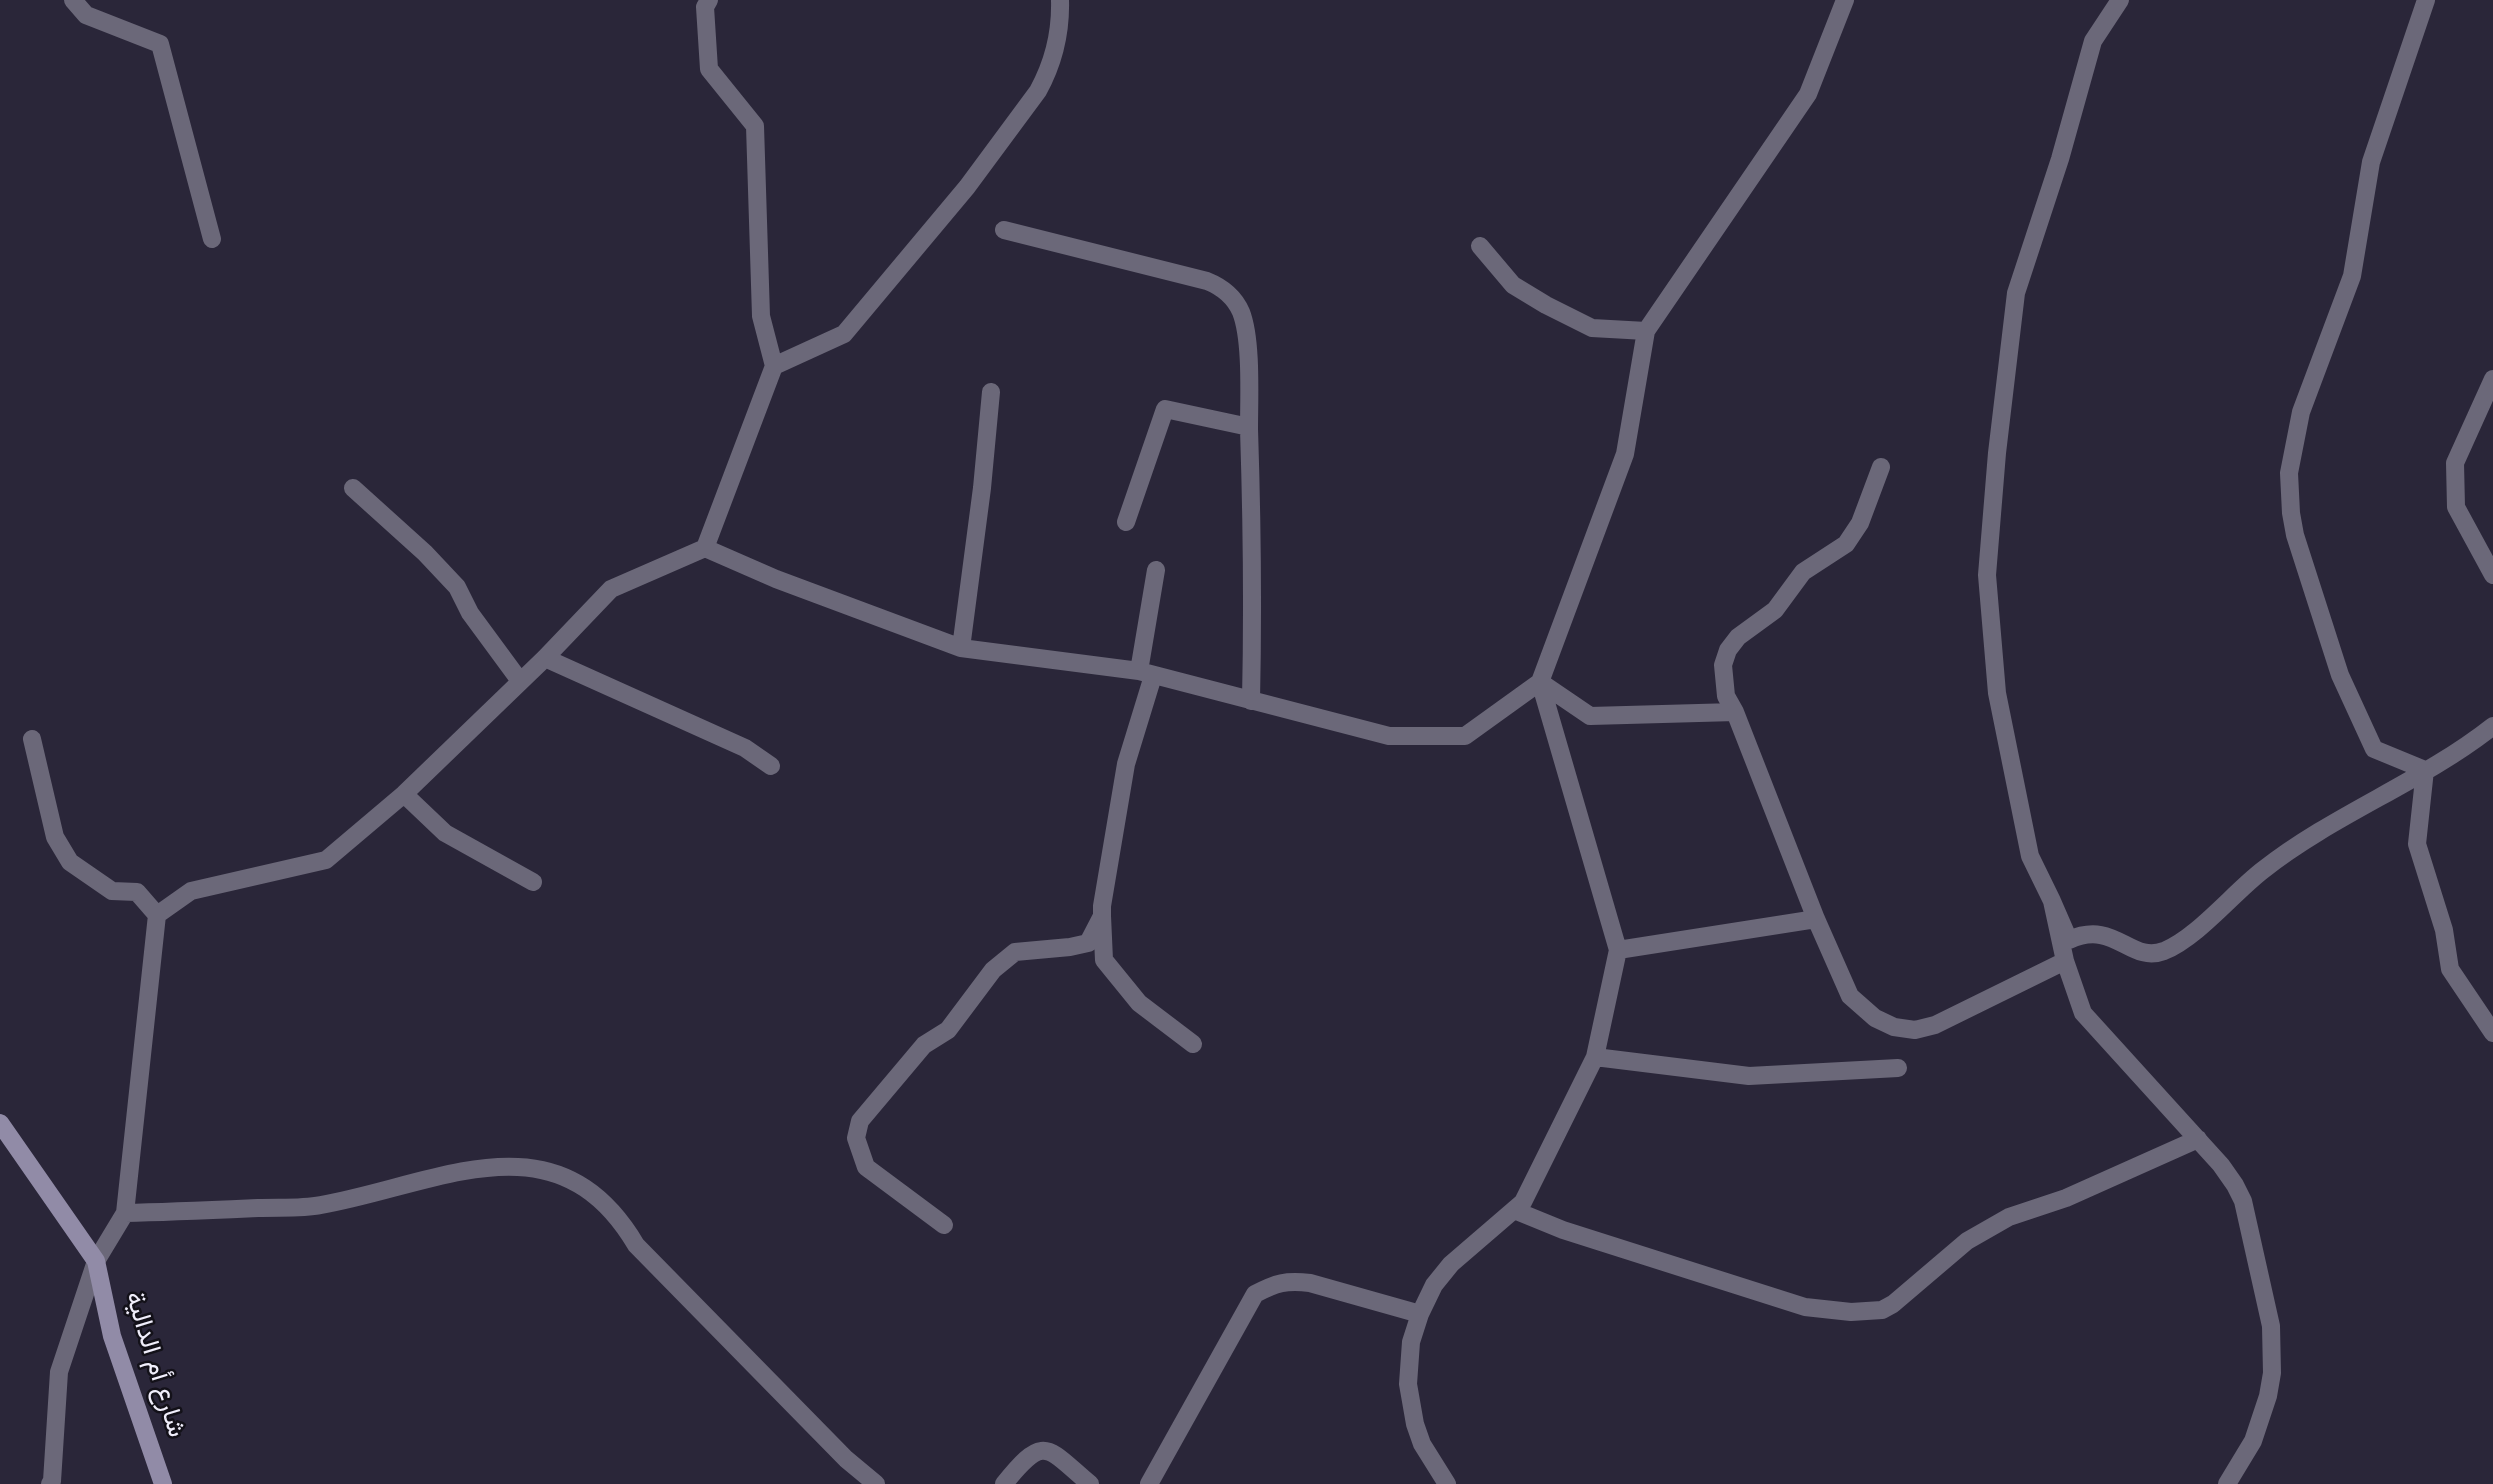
<!DOCTYPE html>
<html>
<head>
<meta charset="utf-8">
<style>
  body { margin:0 }
  canvas { display:block; background:#2a2639 }
</style>
</head>
<body>
<canvas width="2493" height="1484"></canvas>
<script>
const ctx = document.querySelector('canvas').getContext('2d');
ctx.lineJoin = 'round';
function strokePath(path, color, width, dash) {
  ctx.strokeStyle = color;
  ctx.lineWidth = width;
  ctx.lineCap = dash ? 'butt' : 'round';
  ctx.setLineDash(dash || []);
  ctx.stroke(path);
}
function write(font, color, halo, rows, align = 'center') {
  ctx.font = font + ' Spectral,Vazirmatn,serif';
  ctx.lineWidth = 5;
  ctx.setLineDash([]);
  ctx.textBaseline = 'middle';
  ctx.strokeStyle = halo;
  ctx.fillStyle = color;
  for (const [text, x, y, turn = 0] of rows) {
    ctx.save();
    ctx.translate(x, y);
    ctx.rotate((+turn || 0) * Math.PI / 180);
    ctx.textAlign = isNaN(turn) ? turn : align;
    if (halo) ctx.strokeText(text, 0, 0);
    ctx.fillText(text, 0, 0);
    ctx.restore();
  }
}
const street = new Path2D(`
  M73 0 86 15 160 44 212 239
  M709 0 705 7 709 69 755 126 761 316 774 366
  M2426 0 2371 162 2352 276 2301 412 2289 473 2291 513 2295 535 2340 675 2374 749 2425 770 2417 844 2444 930 2450 969 2493 1033
  M1004 230 1207 281C1222 287 1234 296 1241 312 1252 340 1249 398 1249 429 1252 520 1253 610 1251 701
  M1480 246 1513 285 1546 305 1592 328 1646 331
  M2493 379 2455 463 2456 507 2493 575
  M1881 467 1860 523 1846 544 1803 572 1775 610 1738 637 1728 650 1723 665 1726 696 1735 712 1816 919 1850 996 1875 1018 1894 1027 1915 1030 1935 1025 2065 961 2052 901 2069 940C2115 919 2130 964 2164 951 2198 937 2233 893 2263 870 2334 814 2422 782 2493 726
  M353 488 425 553 457 587 470 613 520 681
  M1126 522 1165 409 1249 427
  M705 548 774 366 844 334 967 187 1038 91C1054 62 1061 34 1060 0
  M961 648 982 488 991 392
  M545 658 745 748 771 766
  M1139 671 1156 570
  M32 739 55 837 70 862 112 891 137 892 157 915
  M404 794 445 833 533 882
  M2052 901 2030 856 1997 693 1987 575 1997 453 2016 293 2060 159 2093 41 2120 0
  M1102 916 1104 960 1139 1003 1193 1044
  M1618 950 1816 919
  M2065 961 2083 1013 2221 1165 2235 1185 2243 1201 2271 1326 2272 1373 2268 1396 2253 1441 2227 1484
  M1595 1057 1749 1076 1898 1068
  M1514 1210 1563 1230 1805 1307 1851 1312 1882 1310 1893 1304 1967 1241 2009 1217 2066 1198 2198 1139
  M125 1213 157 915 191 891 326 860 404 794 545 658 611 589 705 548 776 579 961 648 1139 671 1389 736H1465L1540 682 1590 716 1735 712
  M944 1225 866 1167 856 1138 860 1121 924 1045 948 1030 993 970 1015 952 1070 947 1088 943 1102 916V906L1126 764 1153 676
  M50 1484 52 1481 59 1372 96 1261 125 1213C169 1212 213 1210 258 1208 278 1207 301 1209 321 1205 439 1184 557 1112 636 1245L846 1459 876 1484
  M1004 1484C1045 1433 1046 1447 1090 1484
  M1149 1484 1255 1294C1276 1283 1286 1280 1310 1283L1420 1314
  M1447 1484 1422 1444 1415 1424 1408 1384 1411 1342 1420 1314 1434 1285 1451 1264 1523 1202 1595 1057 1618 950 1540 682 1625 454 1646 331 1808 94 1845 0`);
const secondary = new Path2D(`
  M0 1123 96 1261 112 1336 163 1484`);
const streetNames = [
  ["شارع أم الدالية",153,1365,73]
];
strokePath(street, '#6b6879', 18);
strokePath(secondary, '#918ba7', 18);
write('26px', '#f0eefb', '#131119', streetNames);
</script>
</body>
</html>
